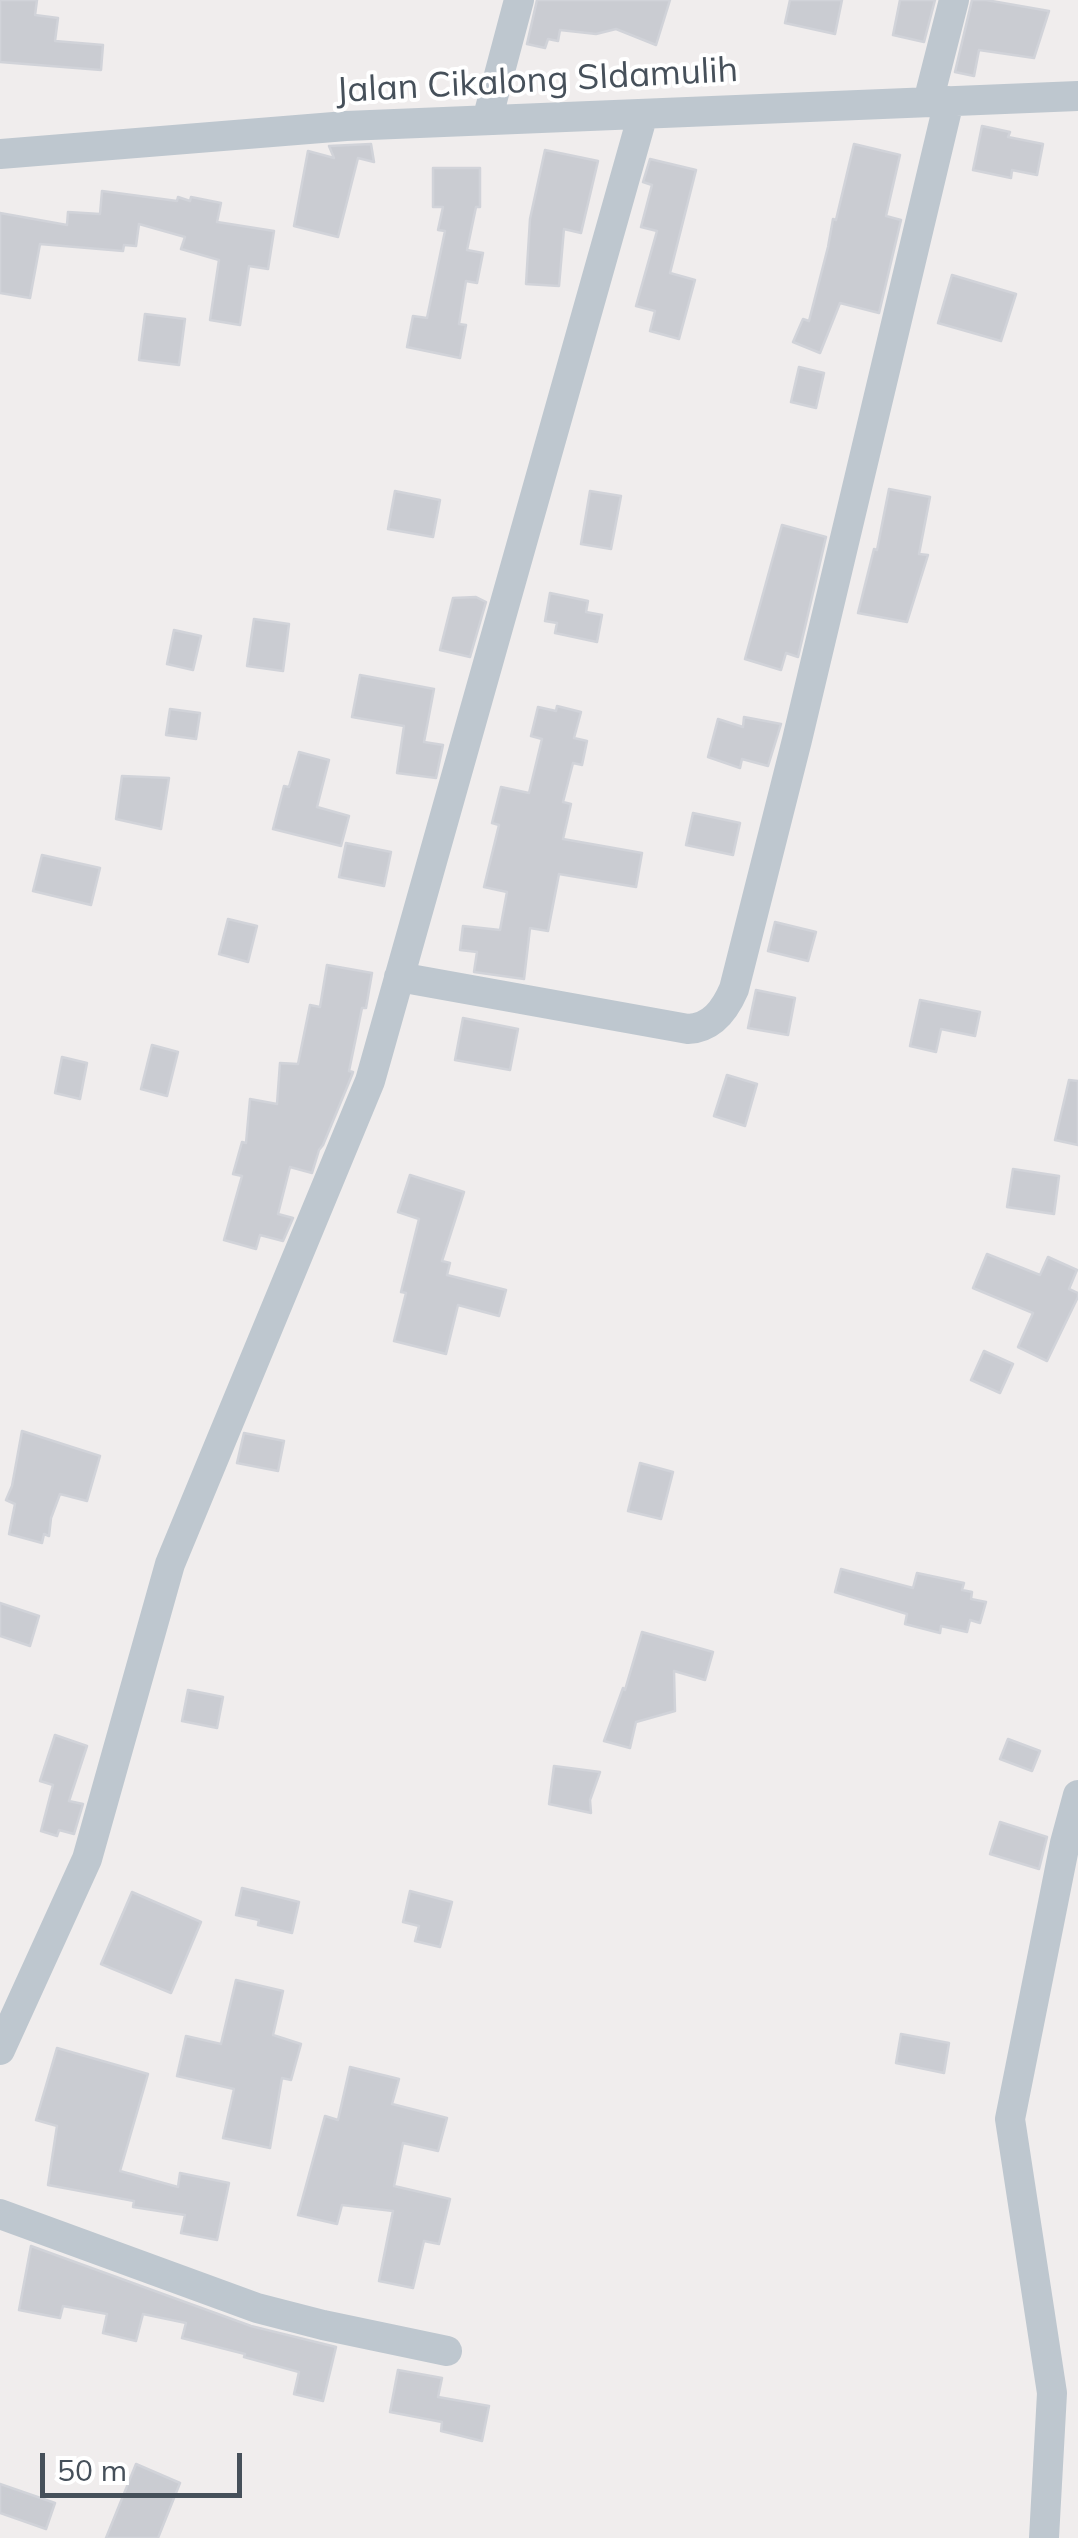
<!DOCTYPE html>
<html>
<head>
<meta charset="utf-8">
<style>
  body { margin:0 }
  #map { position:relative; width:1078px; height:2538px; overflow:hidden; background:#f0eded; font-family:Mulish,sans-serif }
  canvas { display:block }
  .scale { position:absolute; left:40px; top:2453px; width:202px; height:45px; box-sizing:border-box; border:5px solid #46505a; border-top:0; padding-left:12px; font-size:30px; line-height:35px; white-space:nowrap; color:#46505a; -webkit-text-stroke:8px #fff; paint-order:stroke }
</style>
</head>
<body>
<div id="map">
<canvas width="1078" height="2538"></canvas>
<div class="scale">50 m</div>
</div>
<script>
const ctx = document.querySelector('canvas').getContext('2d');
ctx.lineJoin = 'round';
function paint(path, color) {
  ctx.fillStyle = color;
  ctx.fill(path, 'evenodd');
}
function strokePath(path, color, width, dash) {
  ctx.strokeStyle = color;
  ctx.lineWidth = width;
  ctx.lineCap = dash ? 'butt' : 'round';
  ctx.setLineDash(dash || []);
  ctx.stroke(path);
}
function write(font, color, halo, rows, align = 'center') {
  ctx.font = font + ' Mulish,sans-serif';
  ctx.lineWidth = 8;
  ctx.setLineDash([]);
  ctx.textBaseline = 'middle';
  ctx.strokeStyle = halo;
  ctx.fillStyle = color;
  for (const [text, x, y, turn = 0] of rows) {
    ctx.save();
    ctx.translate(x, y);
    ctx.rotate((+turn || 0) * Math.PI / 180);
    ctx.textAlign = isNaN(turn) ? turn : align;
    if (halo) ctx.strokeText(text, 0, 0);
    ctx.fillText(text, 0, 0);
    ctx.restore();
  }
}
const building = new Path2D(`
  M0 0H37L35 15 58 18 55 41 103 45 101 70 0 62Z
  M537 0H670L656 45 616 29 596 34 560 30 558 41 548 39 545 48 527 44Z
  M790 0H842L835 34 785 23Z
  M900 0H935L924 42 893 35Z
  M972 0H986L1049 11 1034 58 979 50 974 76 955 72Z
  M982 126 1010 132 1008 137 1043 144 1037 175 1012 170 1011 178 973 170Z
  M371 144 374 162 358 158 338 237 294 226 308 151 334 158 329 146Z
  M854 144 900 155 886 216 901 220 879 313 840 303 820 353 793 342 803 319 809 321 828 247 833 219 836 220Z
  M545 150 598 161 581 233 564 229 559 286 526 284 530 219Z
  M650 159 696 170 670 273 695 280 679 339 650 331 655 311 636 306 657 231 641 227 652 185 643 182Z
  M433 168H480V207H476L467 250 483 253 477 283 466 281 459 324 466 325 460 358 407 347 413 316 427 318 445 231 438 230 443 207H433Z
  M102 191 177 201 178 197 190 201 191 197 221 203 217 222 274 231 268 269 249 266 240 325 210 320 219 260 181 249 185 237 139 224 136 246 124 245 123 251 40 244 30 298 0 293V213L67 225 68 212 100 214Z
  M952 275 1016 294 1001 341 938 323Z
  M145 314 185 319 179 365 139 360Z
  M799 367 824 373 816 408 791 402Z
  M889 489 930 497 919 554 928 555 907 622 858 613 874 549 877 550Z
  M395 491 440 500 433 537 388 529Z
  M590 491 621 496 611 549 581 544Z
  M782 525 826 537 798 657 786 653 781 670 745 659Z
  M550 593 588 601 586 612 602 615 597 642 555 633 557 623 545 621Z
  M476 597 486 602 470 657 440 650 453 598Z
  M254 619 289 624 283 671 247 666Z
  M174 630 201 636 193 670 167 664Z
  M360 675 434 689 424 742 443 745 436 778 397 773 404 726 352 717Z
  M557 706 581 712 574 738 587 741 582 765 573 763 563 802 571 804 563 839 642 853 636 887 559 874 548 931 530 928 524 979 474 972 477 952 460 950 463 926 500 930 507 892 484 887 499 825 492 823 501 787 529 793 542 739 531 736 538 707 556 711Z
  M170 709 200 713 196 739 166 735Z
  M744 717 781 724 768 766 742 759 740 768 708 757 718 719 743 727Z
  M299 752 329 760 317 807 349 816 341 846 273 829 284 786 289 787Z
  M122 776 169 778 161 829 116 819Z
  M693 813 740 823 733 855 686 845Z
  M346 843 391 852 384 886 339 877Z
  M42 855 100 868 91 905 33 891Z
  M228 919 257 926 248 962 219 954Z
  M775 922 816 932 808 961 768 951Z
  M327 965 372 973 366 1008H362L349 1071 353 1072 352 1075 323 1145 319 1150 312 1173 290 1167 278 1214 293 1218 283 1241 260 1235 256 1249 224 1240 242 1176 233 1174 242 1142 246 1143 250 1099 277 1104 280 1063 298 1064 310 1005 320 1007Z
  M756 990 795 998 788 1035 748 1028Z
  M920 1000 980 1012 975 1036 941 1029 936 1052 910 1046Z
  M463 1018 518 1029 510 1070 455 1060Z
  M152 1045 178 1052 167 1096 141 1089Z
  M62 1057 87 1063 80 1099 55 1093Z
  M727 1075 757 1084 745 1126 714 1116Z
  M1069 1080 1078 1081V1145L1055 1140Z
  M1013 1169 1059 1176 1054 1214 1007 1207Z
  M410 1175 464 1192 442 1261 450 1263 447 1275 506 1290 499 1316 458 1305 446 1354 394 1341 406 1293 401 1292 419 1219 398 1212Z
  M987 1254 1040 1275 1048 1257 1077 1270 1069 1289 1078 1293V1297L1047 1361 1018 1347 1033 1313 973 1288Z
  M984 1351 1013 1364 1000 1393 971 1380Z
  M22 1431 100 1456 87 1501 60 1494 51 1518 49 1536 44 1534 42 1543 9 1534 15 1504 6 1500 12 1486Z
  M244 1433 284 1441 278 1471 237 1463Z
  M640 1463 673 1472 661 1519 628 1511Z
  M841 1569 913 1588 917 1573 964 1583 962 1590 972 1592 971 1599 986 1602 980 1623 970 1620 967 1632 941 1626 940 1633 905 1624 907 1614 835 1592Z
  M0 1603 39 1616 30 1646 0 1636Z
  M642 1632 713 1652 705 1680 674 1671 675 1711 636 1722 630 1748 604 1741 623 1688 625 1690Z
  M188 1690 223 1697 217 1728 182 1721Z
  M55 1735 87 1746 69 1801 83 1804 74 1834 59 1830 57 1836 41 1831 53 1785 40 1781Z
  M1008 1739 1040 1751 1032 1771 1000 1759Z
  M554 1766 600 1772 590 1800 591 1813 549 1804Z
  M1000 1822 1047 1837 1039 1869 990 1854Z
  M242 1888 299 1902 292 1933 258 1925 259 1920 236 1915Z
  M410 1891 452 1902 440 1947 415 1941 419 1926 403 1922Z
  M132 1892 201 1922 171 1993 101 1964Z
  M236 1980 283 1991 273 2035 301 2044 291 2080 282 2078 270 2148 223 2138 234 2089 177 2076 186 2036 221 2044Z
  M901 2034 949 2043 944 2073 896 2063Z
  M57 2048 148 2074 120 2171 178 2187 180 2173 229 2183 217 2240 181 2233 185 2215 133 2207 134 2201 48 2185 57 2126 36 2120Z
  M350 2067 399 2079 392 2104 447 2118 438 2151 403 2143 394 2186 450 2199 439 2244 424 2241 413 2288 379 2281 393 2211 342 2205 337 2224 298 2215 325 2116 338 2120Z
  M31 2246 251 2326 336 2347 323 2401 294 2394 299 2372 244 2357 245 2354 182 2338 186 2323 143 2314 136 2341 103 2333 107 2314 63 2306 60 2318 19 2310Z
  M398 2370 442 2378 438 2397 489 2406 482 2441 441 2431 442 2422 390 2412Z
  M136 2464 180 2483 158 2538H106Z
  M0 2484 55 2503 46 2529 0 2513Z`);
const minor = new Path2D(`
  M928 102 954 0
  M487 120 519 0
  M0 154 346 126 1078 96
  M399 977 688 1029C712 1028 725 1010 734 989L797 740 949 101
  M0 2050 87 1859 170 1564 370 1081 643 114
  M0 2214 257 2308 323 2325 447 2351
  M1044 2538 1052 2393 1010 2119 1065 1843 1078 1795`);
const streetNames = [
  ["Jalan Cikalong SIdamulih",537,81,-3]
];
paint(building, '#caccd2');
strokePath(building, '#d1d3d9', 2.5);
strokePath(minor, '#bec7cf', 30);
write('35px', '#46505a', '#fff', streetNames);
</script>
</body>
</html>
